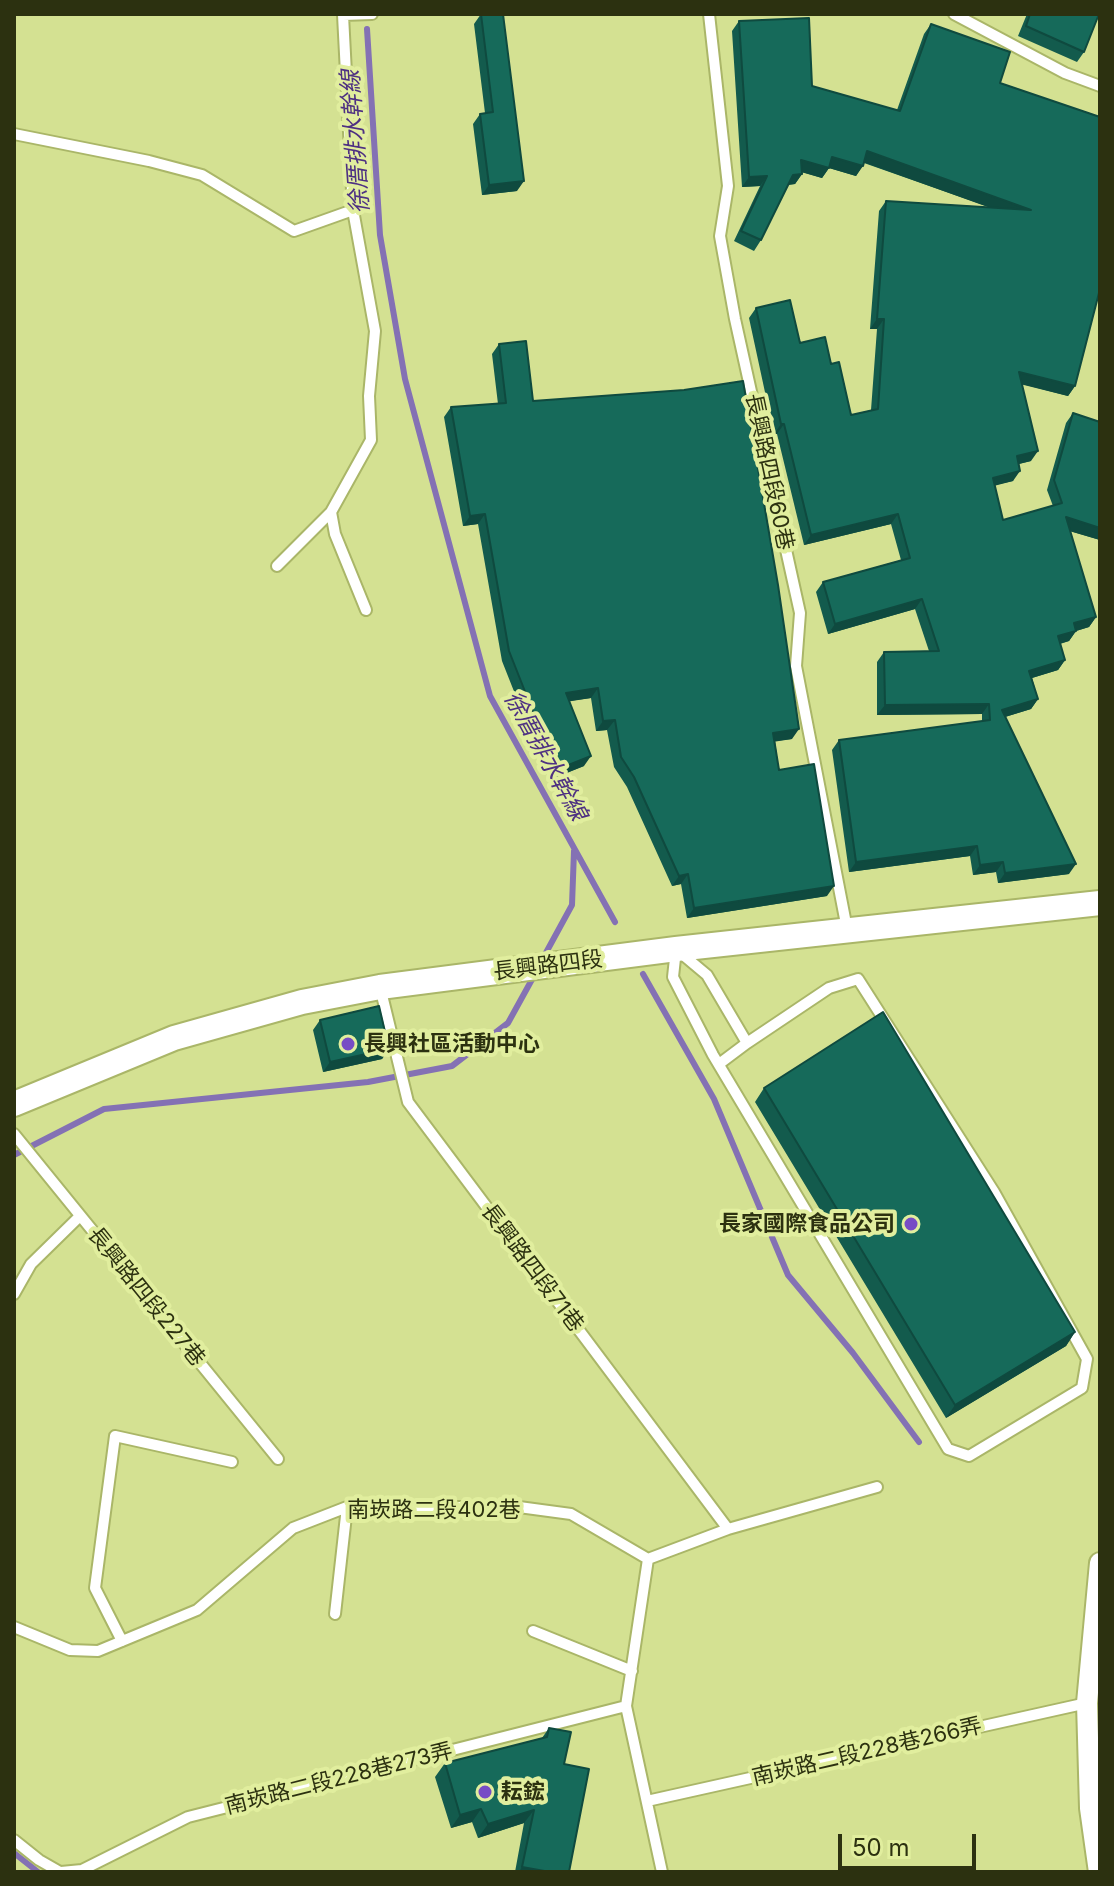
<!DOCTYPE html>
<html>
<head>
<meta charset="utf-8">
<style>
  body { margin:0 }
  #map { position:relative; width:1114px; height:1886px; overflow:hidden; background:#d4e192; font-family:Inter,sans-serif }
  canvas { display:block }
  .frame { position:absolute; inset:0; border:16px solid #2c3110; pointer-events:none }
  .scale { position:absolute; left:838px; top:1834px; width:138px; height:36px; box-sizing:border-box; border:4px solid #2c3110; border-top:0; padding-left:10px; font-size:24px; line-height:28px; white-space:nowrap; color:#2c3110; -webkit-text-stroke:6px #e1ee9e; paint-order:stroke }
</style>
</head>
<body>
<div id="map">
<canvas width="1114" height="1886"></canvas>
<div class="frame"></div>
<div class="scale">50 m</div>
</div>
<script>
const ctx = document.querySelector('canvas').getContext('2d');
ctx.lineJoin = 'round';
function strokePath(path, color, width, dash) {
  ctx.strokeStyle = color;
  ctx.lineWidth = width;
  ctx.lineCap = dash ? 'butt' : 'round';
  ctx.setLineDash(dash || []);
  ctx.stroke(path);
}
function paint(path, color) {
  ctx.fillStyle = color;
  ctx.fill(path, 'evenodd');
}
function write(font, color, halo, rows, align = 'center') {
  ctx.font = font + ' Inter,"Noto Sans TC",sans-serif';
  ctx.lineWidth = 8;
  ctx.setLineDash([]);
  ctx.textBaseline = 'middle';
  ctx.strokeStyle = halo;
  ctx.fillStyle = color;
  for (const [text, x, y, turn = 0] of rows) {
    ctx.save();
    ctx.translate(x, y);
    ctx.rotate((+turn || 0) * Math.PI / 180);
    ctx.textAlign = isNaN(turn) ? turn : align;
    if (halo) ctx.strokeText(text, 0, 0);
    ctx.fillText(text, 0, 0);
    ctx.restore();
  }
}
const stream = new Path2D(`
  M367 29 380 235 405 379 490 696 615 922
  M542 960 572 905 574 851
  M643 974 714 1099 788 1275 853 1353 919 1442
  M14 1155 104 1109 368 1082 452 1066 508 1023 535 974
  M14 1853 38 1872`);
const service = new Path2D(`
  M709 14 728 186 720 236 735 319 800 613 796 666 847 929
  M954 14 1065 73 1100 86
  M14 134 149 161 202 175 294 231 353 210 343 15 372 14
  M331 512 371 440 369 396 375 331 353 210
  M277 566 331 512 335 534 366 610
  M676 949 707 975 747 1043 829 988 858 979 994 1192 1087 1359 1082 1388 969 1456 948 1449 713 1055 673 977Z
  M380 987 408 1102 728 1529
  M719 1064 747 1043
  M14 1134 278 1459
  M14 1294 31 1264 80 1216
  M648 1559 626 1706 662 1872
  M648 1559 728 1529 877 1487
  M335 1614 347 1507
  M14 1627 70 1650 98 1651 197 1610 293 1528 347 1507H519L571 1514 648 1559
  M533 1631 632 1671
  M122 1641 95 1588 115 1436 232 1462
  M647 1801 1087 1703
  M14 1840 39 1860 60 1872
  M61 1872 82 1870 188 1817 626 1706`);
const minor = new Path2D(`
  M1099 1872 1090 1808 1087 1703 1100 1563`);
const tertiary = new Path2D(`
  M14 1104 174 1038 302 1002 380 987 676 949 1100 903`);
const wall = new Path2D(`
  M481 14 517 191 482 195 473 124 480 114 485 113 474 24Z
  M1027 14H1099L1084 52 1077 62 1018 36Z
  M739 21 812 86 897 110 924 34 931 24 1000 83 1075 386 1068 396 1022 384 1031 461 1019 464 1013 481 995 485 1003 520 1053 506 1047 490 1066 423 1073 413 1100 422V540L1070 531 1096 617 1089 627 1076 631 1069 641 1060 644 1065 660 1058 670 1032 678 1038 699 1031 709 1005 717 1069 874 998 883 996 872 973 875 970 856 849 872 832 750 839 740 982 721V714L877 715V662L884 652 929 651 915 609 828 634 816 592 823 582 901 560 891 524 804 545 777 434H774L749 318 756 308 800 343 831 364 851 415 871 410 877 329H870L879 211 886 201 989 207 864 163 856 176 829 168 822 178 802 172V174L795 184 788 185 761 240 754 251 734 241 760 186 742 187 732 31Z
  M499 344 533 401 792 739 775 741 779 770 827 896 687 918 681 884 672 886 627 787 614 767 607 730 596 731 591 698 569 701 584 766 549 780 502 661 478 524 463 526 444 417 451 407 498 404 492 354Z
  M320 1020 389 1049 382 1059 323 1072 313 1030Z
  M764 1088 1075 1332 1066 1346 946 1418 755 1102Z
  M549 1728 564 1764 569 1872H515L524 1823 478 1838 472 1822 451 1828 435 1777 445 1763 542 1738Z`);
const shadedWall = new Path2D(`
  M867 151 1031 210 1024 220 860 161Z
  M832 157 863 166 856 176 829 168 822 178 794 170 801 160Z
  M802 174 795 184 786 185 793 175Z
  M767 176 760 186 742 187 749 177Z
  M524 181 517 191 482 195 489 185Z
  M877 319H884L877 329H870Z
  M1019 372 1075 386 1068 396 1012 382Z
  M781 424H784L777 434H774Z
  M1038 451 1031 461 1010 466 1017 456Z
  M1020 471 1013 481 986 488 993 478Z
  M485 514 478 524 463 526 470 516Z
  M898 514 891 524 804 545 811 535Z
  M1066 517 1100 528V540L1059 528Z
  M922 599 915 609 828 634 835 624Z
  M1096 617 1089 627 1076 631 1069 641 1051 646 1058 636 1074 623Z
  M1065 660 1058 670 1022 681 1029 671Z
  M598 688 591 698 559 703 566 693Z
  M1038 699 1031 709 995 720 1002 710Z
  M989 704 982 714 877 715 885 705Z
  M615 720 607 730 596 731 603 721Z
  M799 729 792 739 766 743 773 733Z
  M591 756 584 766 549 780 556 770Z
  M977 846 970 856 849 872 856 862Z
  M1003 862 996 872 973 875 980 865Z
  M1076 864 1069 874 998 883 1005 873Z
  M688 874 681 884 672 886 679 876Z
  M834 886 827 896 687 918 694 908Z
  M389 1049 382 1059 323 1072 330 1062Z
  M1075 1332 1066 1346 946 1418 955 1405Z
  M481 1809 472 1822 451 1828 460 1815Z
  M534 1810 524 1823 478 1838 488 1824Z
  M522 1867 550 1872H519Z`);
const building = new Path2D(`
  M481 14H503L524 181 489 185 480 114 493 112Z
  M1030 14H1099L1084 52 1026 26Z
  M809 18 812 86 900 111 931 24 1010 52 1000 83 1100 117V289L1075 386 1019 372 1038 451 1017 456 1020 471 993 478 1003 520 1062 503 1054 480 1073 413 1100 422V528L1066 517 1096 617 1074 623 1076 631 1058 636 1065 660 1029 671 1038 699 1002 710 1076 864 1005 873 1003 862 980 865 977 846 856 862 839 740 990 720 989 704 885 705 884 652 939 651 922 599 835 624 823 582 910 558 898 514 811 535 784 424H781L756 308 790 300 800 343 825 337 831 364 839 362 851 415 878 409 884 319H877L886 201 1031 210 867 151 863 166 832 157 829 168 801 160 802 174 793 175 761 240 741 231 767 176 749 177 739 21Z
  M526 341 533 401 684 390 743 381 778 585 799 729 773 733 779 770 814 764 834 886 694 908 688 874 679 876 634 777 621 757 615 720 603 721 598 688 566 693 591 756 556 770 509 651 485 514 470 516 451 407 506 403 499 344Z
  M379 1006 389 1049 330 1062 320 1020Z
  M883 1012 1075 1332 955 1405 764 1088Z
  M549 1728 571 1732 564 1764 589 1769 569 1872H550L522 1867 534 1810 488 1824 481 1809 460 1815 445 1763 547 1737Z`);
const markers = [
  [348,1044,8,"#774cc5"],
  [911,1224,8,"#774cc5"],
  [485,1792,8,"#774cc5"]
];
const streetNames = [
  ["長興路四段60巷",769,472,78],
  ["長興路四段",548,966,-7],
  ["長興路四段71巷",532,1268,53],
  ["長興路四段227巷",146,1297,51],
  ["南崁路二段402巷",434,1510],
  ["南崁路二段228巷266弄",867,1752,-13],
  ["南崁路二段228巷273弄",339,1779,-14]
];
const poiNames = [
  ["長興社區活動中心",364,1044],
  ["長家國際食品公司",895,1224,"right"],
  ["耘鋐",501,1792]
];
const waterNames = [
  ["徐厝排水幹線",356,142,-94],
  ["徐厝排水幹線",545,756,61]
];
strokePath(stream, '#8471b4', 6);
strokePath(service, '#aab668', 14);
strokePath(minor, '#aab668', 24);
strokePath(tertiary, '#aab668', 28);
strokePath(service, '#fff', 10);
strokePath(minor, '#fff', 20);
strokePath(tertiary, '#fff', 24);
paint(wall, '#135b4d');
paint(shadedWall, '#0f4a3f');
paint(building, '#166a5a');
strokePath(building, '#0f4a3f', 2);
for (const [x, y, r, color] of markers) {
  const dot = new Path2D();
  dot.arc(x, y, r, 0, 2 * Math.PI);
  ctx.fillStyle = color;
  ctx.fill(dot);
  strokePath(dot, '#e1ee9e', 3);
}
write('22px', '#2c3110', '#e1ee9e', streetNames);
write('bold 22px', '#2c3110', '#e1ee9e', poiNames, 'left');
write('italic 24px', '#4e3182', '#e1ee9e', waterNames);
</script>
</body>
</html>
